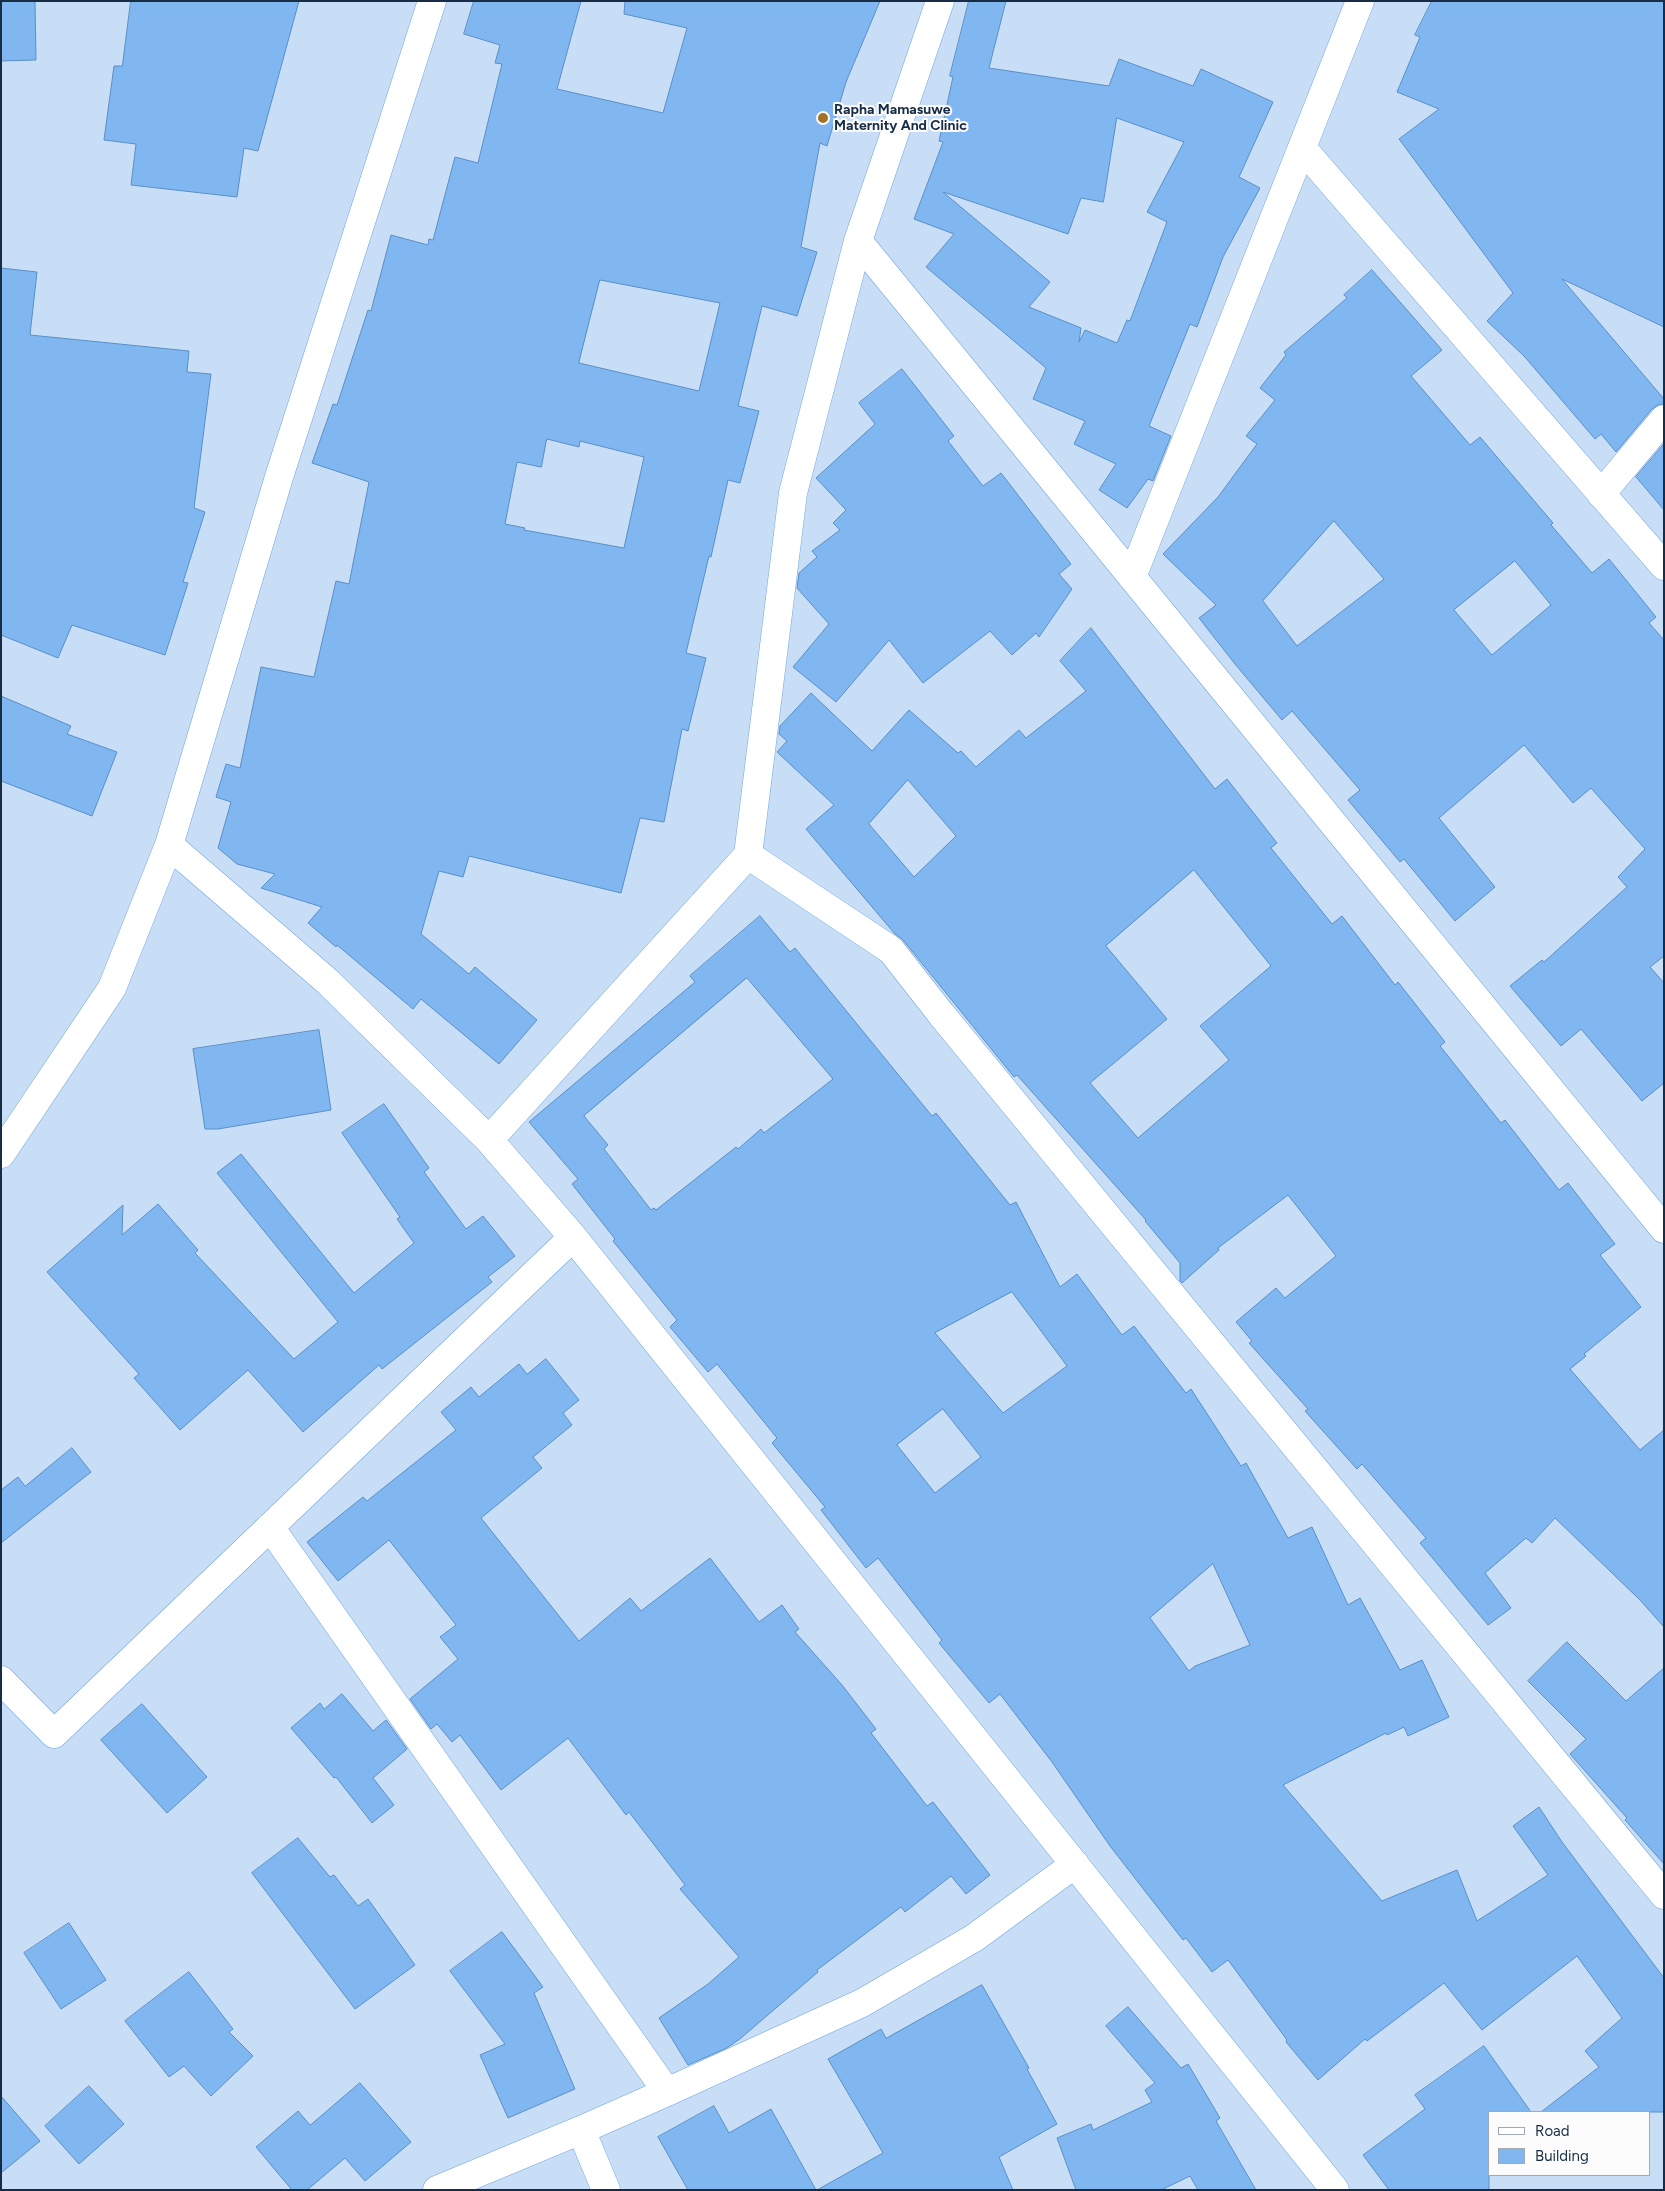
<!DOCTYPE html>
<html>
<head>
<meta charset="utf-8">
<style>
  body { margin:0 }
  #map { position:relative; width:1665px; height:2191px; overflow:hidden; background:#c8def6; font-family:Figtree,sans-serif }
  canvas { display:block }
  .frame { position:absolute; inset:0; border:2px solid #182d45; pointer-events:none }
  .legend { position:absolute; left:1488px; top:2111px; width:162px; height:65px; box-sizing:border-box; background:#fcfcfc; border:1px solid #a1a9b3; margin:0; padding:6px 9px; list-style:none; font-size:15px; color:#182d45 }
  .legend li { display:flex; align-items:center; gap:10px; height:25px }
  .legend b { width:25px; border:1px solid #a1a9b3 }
</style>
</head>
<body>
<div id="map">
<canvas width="1665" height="2191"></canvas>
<div class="frame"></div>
<ul class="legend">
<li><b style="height:6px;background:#fff"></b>Road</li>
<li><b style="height:14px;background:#81b7f1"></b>Building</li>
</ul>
</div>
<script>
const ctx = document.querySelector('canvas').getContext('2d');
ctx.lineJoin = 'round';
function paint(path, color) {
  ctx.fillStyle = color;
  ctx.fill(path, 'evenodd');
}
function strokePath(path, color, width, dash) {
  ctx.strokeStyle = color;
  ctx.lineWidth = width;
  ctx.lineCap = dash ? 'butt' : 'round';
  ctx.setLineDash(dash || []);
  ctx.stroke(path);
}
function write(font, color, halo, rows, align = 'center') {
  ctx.font = font + ' Figtree,sans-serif';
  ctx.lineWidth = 4;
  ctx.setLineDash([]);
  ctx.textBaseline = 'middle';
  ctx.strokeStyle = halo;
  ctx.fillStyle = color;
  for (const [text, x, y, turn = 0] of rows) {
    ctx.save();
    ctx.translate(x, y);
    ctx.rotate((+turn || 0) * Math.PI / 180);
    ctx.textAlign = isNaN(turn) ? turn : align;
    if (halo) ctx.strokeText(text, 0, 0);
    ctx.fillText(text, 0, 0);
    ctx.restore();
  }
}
const building = new Path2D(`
  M1 1H35L36 60 1 61Z
  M131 1H299L258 151 244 148 237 197 131 185 136 144 104 140 114 66H122Z
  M474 1H581L557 89 663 113 687 28 624 14 625 1H880L846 82 827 146 820 143 801 247 817 252 797 316 762 306 738 406 759 411 740 483 728 480 711 557 709 556 686 653 706 658 688 731 682 729 664 822 640 818 621 893 469 856 463 877 439 871 421 934 469 974 475 967 537 1020 499 1064 421 999 413 1009 337 945 336 947 308 923 322 907 261 888 275 874 237 864 218 848 231 802 216 797 226 764 240 768 261 667 314 677 336 581 349 584 369 482 312 463 333 404 337 405 368 310 371 311 391 235 428 245 429 239 433 240 455 157 478 163 502 64 495 63 500 45 464 34ZM600 280 720 303 699 391 579 363ZM547 439 579 447 580 441 644 457 624 548 524 530 525 528 505 524 517 462 541 467Z
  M969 1H1006L989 68 1109 86 1119 59 1193 86 1201 69 1273 102 1239 177 1260 188 1223 257 1197 327 1190 324 1149 426 1171 436 1153 481 1148 479 1127 508 1099 490 1116 464 1074 444 1085 421 1033 399 1046 368 926 267 954 234 914 219 943 142 939 141 953 77 950 76ZM1117 118 1184 142 1147 212 1167 222 1130 321 1127 320 1117 343 1085 330 1079 342 1081 328 1029 307 1050 282 943 192 1068 234 1081 198 1103 202Z
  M1432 1H1664V327L1562 279 1664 399V404L1658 405 1652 409 1616 452 1601 434 1595 439 1524 356 1487 321 1513 293 1399 139 1439 109 1397 92 1420 37 1415 35Z
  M1 268 37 272 30 335 189 351 187 372 211 374 194 508 205 512 183 582 188 583 165 655 72 625 58 658 1 635Z
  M1372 270 1442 350 1411 376 1470 445 1480 437 1553 523 1551 525 1592 573 1609 559 1656 617 1649 623 1664 640V956L1650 967 1664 983V1083L1642 1101 1581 1029 1561 1046 1510 986 1542 960 1544 962 1627 887 1618 877 1645 849 1591 788 1573 803 1524 745 1439 818 1495 887 1455 921 1404 859 1400 862 1348 800 1360 790 1292 711 1282 720 1235 664 1199 618 1216 605 1163 554 1218 497 1257 444 1246 436 1275 400 1260 388 1286 355 1284 352 1347 298 1344 295ZM1334 521 1384 579 1297 646 1263 601ZM1515 561 1551 605 1492 655 1454 610Z
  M902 369 954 436 948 441 983 486 1001 473 1071 564 1059 574 1072 589 1039 637 1036 633 1012 655 990 631 923 683 889 640 836 702 793 667 829 624 797 588 799 573 817 557 812 551 840 530 833 523 846 510 816 478 875 424 859 403Z
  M1664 444V510L1636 477Z
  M1091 628 1215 789 1227 779 1277 843 1271 848 1332 924 1342 916 1395 985 1398 982 1445 1042 1440 1046 1501 1123 1505 1120 1559 1190 1568 1183 1615 1244 1600 1255 1641 1307 1584 1354 1586 1356 1570 1369 1640 1450 1664 1430V1627L1640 1600 1555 1518 1532 1543 1526 1538 1485 1573 1511 1608 1488 1625 1420 1543 1426 1538 1362 1464 1357 1469 1305 1411 1308 1409 1249 1343 1252 1341 1236 1322 1276 1288 1285 1298 1336 1256 1288 1195 1218 1248 1219 1250 1182 1283 1180 1281V1263L1145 1221 1146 1220 1017 1075 1014 1077 903 940 895 934 806 829 834 805 777 752 787 741 779 734 780 726 811 693 872 751 909 710 958 753 961 751 976 767 1019 730 1026 738 1086 691 1060 661ZM908 780 956 836 914 877 869 824ZM1194 870 1271 966 1200 1026 1229 1060 1138 1138 1090 1083 1167 1019 1106 946Z
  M1 696 71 726 67 734 117 752 92 816 1 781Z
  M760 916 790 952 795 948 932 1116 936 1113 1010 1205 1016 1202 1060 1287 1077 1274 1122 1335 1134 1326 1186 1393 1191 1389 1241 1466 1246 1463 1288 1538 1312 1527 1348 1605 1360 1598 1400 1670 1422 1660 1449 1717 1408 1736 1404 1727 1387 1735 1386 1733 1283 1785 1382 1901 1457 1870 1477 1921 1548 1875 1513 1826 1539 1807 1562 1842 1664 1978V2112H1541L1599 2067 1585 2051 1622 2018 1577 1956 1482 2030 1444 1983 1367 2041 1365 2039 1318 2080 1286 2042 1287 2040 1228 1960 1212 1972 1186 1938 1183 1940 1110 1846 1052 1762 1000 1694 989 1703 939 1643 942 1640 878 1558 866 1568 821 1510 825 1507 772 1443 777 1438 717 1364 708 1372 670 1327 677 1320 613 1241 615 1239 572 1184 578 1179 529 1122 695 982 690 976ZM747 978 833 1079 764 1133 761 1129 738 1149 736 1147 656 1210 654 1208 651 1210 604 1149 608 1145 584 1116ZM1012 1292 1067 1366 1003 1413 935 1333ZM943 1409 981 1457 935 1493 897 1445ZM1213 1564 1250 1645 1195 1666 1189 1671 1150 1618Z
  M319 1030 331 1110 218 1129H205L193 1049Z
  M384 1104 429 1168 424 1172 466 1229 483 1216 515 1256 488 1277 492 1282 382 1369 379 1365 303 1432 248 1370 180 1430 134 1378 139 1374 47 1272 123 1205 122 1235 158 1204 198 1250 195 1253 294 1359 338 1322 217 1173 241 1154 354 1293 414 1243 397 1219 400 1217 342 1133Z
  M546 1359 579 1400 563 1413 572 1425 533 1457 542 1468 481 1518 579 1641 630 1598 641 1611 710 1558 759 1622 782 1605 799 1629 795 1632 842 1685 876 1729 871 1733 927 1806 933 1802 990 1875 966 1894 951 1876 905 1912 901 1907 817 1970 818 1972 741 2038 727 2048 688 2065 659 2018 708 1984 739 1957 680 1889 685 1885 629 1812 626 1815 568 1738 501 1790 460 1735 452 1742 437 1724 431 1729 410 1699 458 1659 440 1637 456 1625 389 1540 338 1581 307 1542 363 1497 367 1501 456 1430 441 1412 471 1387 479 1397 519 1364 527 1374Z
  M72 1448 91 1472 1 1543V1490L18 1477 25 1486Z
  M1567 1642 1626 1701 1664 1668V1864L1625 1820 1627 1818 1570 1754 1586 1739 1528 1681Z
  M342 1694 373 1731 386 1720 407 1749 373 1778 394 1805 372 1823 336 1777 334 1778 291 1728 320 1703 324 1709Z
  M142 1704 207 1777 167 1813 101 1740Z
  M298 1838 330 1877 334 1875 358 1906 368 1899 415 1965 355 2009 252 1873Z
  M69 1923 106 1980 61 2009 24 1953Z
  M502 1932 543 1987 534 1993 575 2089 508 2118 480 2055 505 2044 450 1971Z
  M189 1972 233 2029 229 2032 253 2056 211 2096 184 2066 169 2077 125 2021Z
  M982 1985 1029 2068 1027 2069 1057 2124 999 2157 1013 2190H817L883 2153 828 2059 881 2029 886 2038Z
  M1128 2007 1181 2068 1188 2064 1220 2118 1216 2121 1256 2190H1198L1190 2176 1161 2190H1076L1057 2138 1091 2124 1093 2130 1152 2102 1145 2090 1155 2083 1106 2026Z
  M1484 2046 1531 2112H1489V2190H1389L1363 2155 1425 2109 1415 2095Z
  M360 2083 411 2142 365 2181 345 2158 307 2190H292L256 2147 298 2111 310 2125Z
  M89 2086 124 2124 79 2164 45 2126Z
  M1 2096 40 2141 1 2173Z
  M714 2106 729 2133 771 2109 816 2190H688L658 2137Z`);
const minor = new Path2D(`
  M1303 149 1664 566
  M858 241 1664 1229
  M1601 494 1664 419
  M1132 577 1360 1
  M169 845 327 981 489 1140 573 1237 1335 2190
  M748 855 891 950 941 1014 1664 1895
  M489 1140 748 855 793 493 858 241 940 1
  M1 1154 112 988 169 845 279 477 432 1
  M270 1527 667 2092 581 2130 606 2190
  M1 1680 54 1734 573 1237
  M667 2092 862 2003 974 1938 1075 1864
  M437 2190 581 2130`);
const markers = [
  [823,118,6,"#a47128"]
];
const poiNames = [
  ["Rapha Mamasuwe",834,110],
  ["Maternity And Clinic",834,126]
];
paint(building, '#81b7f1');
strokePath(building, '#5a8ec6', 1);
strokePath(minor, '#70a5df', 29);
strokePath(minor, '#fff', 28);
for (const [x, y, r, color] of markers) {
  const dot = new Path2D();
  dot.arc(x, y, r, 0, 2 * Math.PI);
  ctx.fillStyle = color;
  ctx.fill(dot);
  strokePath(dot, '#fcfcfc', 2);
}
write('bold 14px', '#182d45', '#fcfcfc', poiNames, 'left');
</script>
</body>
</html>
